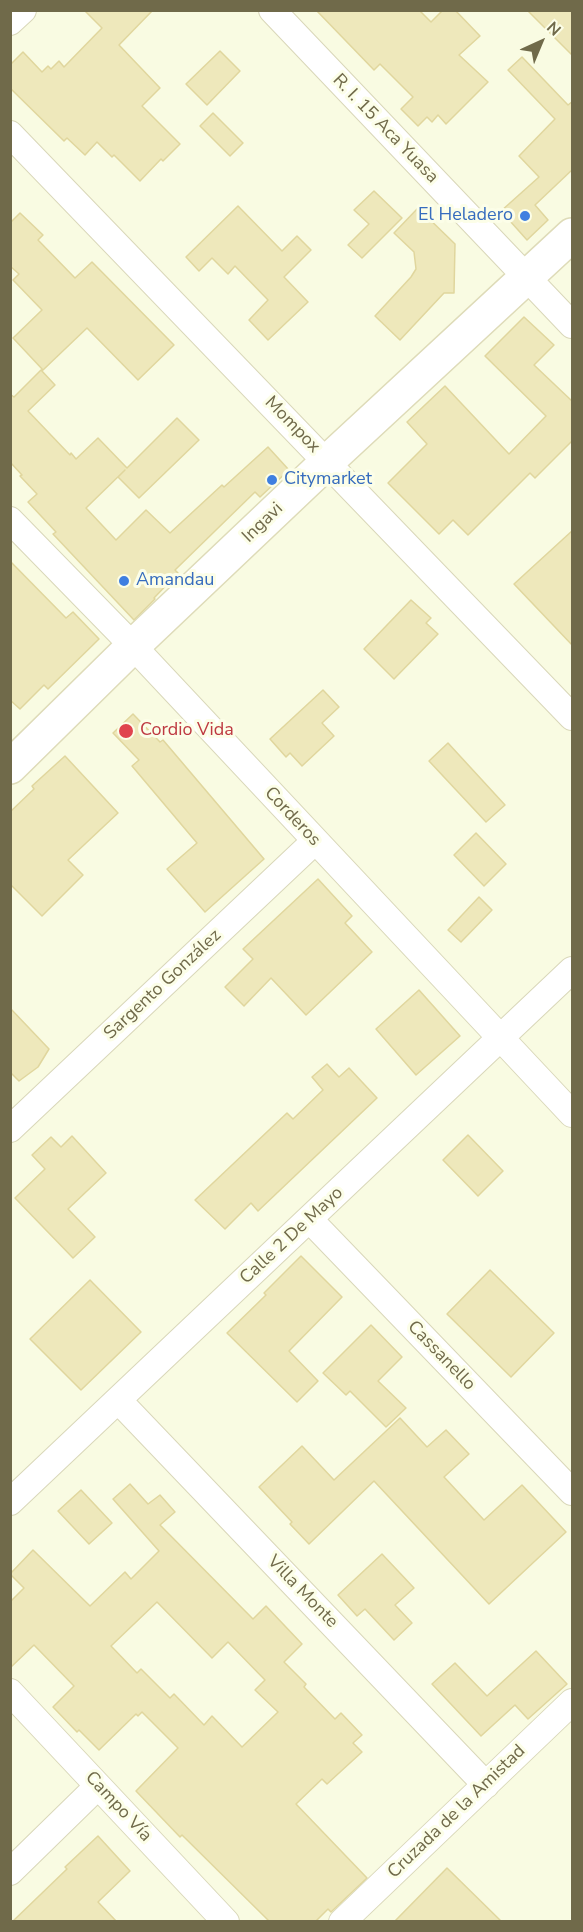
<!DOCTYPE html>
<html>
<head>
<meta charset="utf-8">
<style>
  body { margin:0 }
  #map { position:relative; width:583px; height:1932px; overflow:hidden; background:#f9fbe2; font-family:"Nunito Sans",sans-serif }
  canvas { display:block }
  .frame { position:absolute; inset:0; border:12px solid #706a4a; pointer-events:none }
  .north { position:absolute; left:511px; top:12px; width:60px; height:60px; -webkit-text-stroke:4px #fcfee8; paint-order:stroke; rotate:44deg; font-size:16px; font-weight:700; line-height:24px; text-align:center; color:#706a4a }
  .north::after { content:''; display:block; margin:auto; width:21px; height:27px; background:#706a4a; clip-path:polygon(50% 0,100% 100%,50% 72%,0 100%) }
</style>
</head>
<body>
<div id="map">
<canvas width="583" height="1932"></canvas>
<div class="frame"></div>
<div class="north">N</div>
</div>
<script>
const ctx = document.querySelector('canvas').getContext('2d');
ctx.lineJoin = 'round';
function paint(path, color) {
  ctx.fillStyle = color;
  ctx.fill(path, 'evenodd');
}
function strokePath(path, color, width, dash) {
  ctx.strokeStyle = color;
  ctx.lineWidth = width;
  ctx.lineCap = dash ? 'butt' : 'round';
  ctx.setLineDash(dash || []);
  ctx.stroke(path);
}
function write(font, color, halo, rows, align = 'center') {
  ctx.font = font + ' "Nunito Sans",sans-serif';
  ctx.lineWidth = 6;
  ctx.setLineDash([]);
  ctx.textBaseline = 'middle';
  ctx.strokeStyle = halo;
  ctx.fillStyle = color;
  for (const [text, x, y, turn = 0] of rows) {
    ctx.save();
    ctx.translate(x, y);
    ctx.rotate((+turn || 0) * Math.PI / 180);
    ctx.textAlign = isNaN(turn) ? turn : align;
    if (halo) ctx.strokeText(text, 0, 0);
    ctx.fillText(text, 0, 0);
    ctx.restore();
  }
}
const building = new Path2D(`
  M84 10H153L119 45 160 88 142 106 180 144 163 161 161 159 140 181 114 155 112 157 97 142 85 155 67 138 64 141 10 88V65L23 52 42 72 48 66 51 69 59 61 64 67 102 28Z
  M316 10H419L431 22 443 10H455L480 36 459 55 488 82 446 124 438 115 432 122 427 117 418 126 401 109 413 97 380 64 374 70Z
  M527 10H573V56Z
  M220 51 240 71 207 105 186 84Z
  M522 57 568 105 573 101V169L535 205 548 220 527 240 501 211 539 177 519 156 555 119 508 70Z
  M213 113 243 143 230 156 200 126Z
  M374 191 402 218 362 258 348 245 369 224 354 210Z
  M238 206 282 251 297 236 311 250 284 277 308 302 268 340 249 320 268 300 235 266 228 274 212 258 199 271 186 257Z
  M418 208 455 244 454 293H444L400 340 375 316 411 277 416 269 414 252 394 233Z
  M20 213 43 235 38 240 75 278 92 262 174 345 138 380 87 328 43 370 13 338 42 310 13 280 19 274 10 266V223Z
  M524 317 554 345 534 365 573 402V440L535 478 530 473 468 535 453 520 439 534 388 483 427 444 407 422 445 386 509 454 546 416 485 356Z
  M41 370 55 385 28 411 70 455 71 453 76 459 98 438 127 468 177 418 199 440 139 498 118 477 125 470 86 508 116 540 146 510 170 533 222 485 224 487 268 447 289 470 260 497 255 492 175 570 178 573 154 598 155 599 134 620 53 534 56 532 28 502 37 494 20 476 22 475 10 462V394L14 397Z
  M573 530V646L514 584Z
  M10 561 66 618 73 612 99 639 48 689 44 685 20 709 10 700Z
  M411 600 431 618 426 623 438 634 394 679 364 649Z
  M323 690 339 707 322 723 334 736 302 766 290 753 286 757 270 739Z
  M133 714 160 742 163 740 264 859 205 912 167 869 197 843 132 766 139 760 113 733Z
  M448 743 505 805 486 822 429 761Z
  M65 756 118 813 68 860 83 875 42 916 10 884V812L34 789 32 786Z
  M476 833 506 864 484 886 454 855Z
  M318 879 352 916 345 923 372 952 306 1015 271 978 244 1006 225 987 253 959 243 949Z
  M479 897 492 910 461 942 448 930Z
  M419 990 460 1036 416 1075 376 1029Z
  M10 1008 49 1049 38 1067 19 1081 10 1072Z
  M327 1064 339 1077 349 1068 377 1098 258 1211 251 1203 225 1229 195 1200 287 1113 293 1119 323 1090 312 1077Z
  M468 1135 503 1171 478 1196 443 1160Z
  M72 1136 106 1173 68 1209 95 1237 73 1258 15 1198 45 1169 32 1155 51 1137 61 1147Z
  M301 1256 342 1297 289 1351 318 1381 297 1402 227 1333 266 1295 264 1293Z
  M490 1270 554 1333 511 1377 447 1314Z
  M90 1280 141 1332 81 1390 30 1339Z
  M371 1325 402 1357 378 1381 406 1408 386 1427 350 1391 346 1395 323 1373Z
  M400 1418 427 1447 446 1430 469 1454 444 1477 484 1520 522 1485 566 1532 489 1604 374 1481 309 1544 290 1524 292 1522 259 1487 302 1446 334 1480Z
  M130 1484 148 1504 160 1495 175 1512 160 1525 253 1619 266 1606 302 1644 284 1662 306 1684 304 1687 335 1719 341 1713 362 1735 353 1743 362 1752 327 1784 322 1779 296 1804 367 1878 331 1912 328 1909 315 1922H270L182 1835 180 1837 136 1791 178 1748 142 1712 138 1716 136 1714 99 1750 79 1730 77 1732 53 1707 74 1686 34 1645 10 1668V1602L24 1588 10 1574 33 1550 90 1606 125 1572 131 1579 159 1551 113 1499ZM157 1602 212 1658 228 1642 265 1680 255 1690 278 1712 242 1747 212 1716 204 1725 174 1694 170 1698 141 1669 137 1673 111 1646Z
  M81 1490 112 1523 89 1544 58 1511Z
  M382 1554 414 1588 395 1605 412 1623 394 1640 365 1609 357 1616 338 1595Z
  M536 1651 567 1684 528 1719 515 1705 481 1736 432 1684 455 1663 487 1696Z
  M98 1836 130 1871 98 1902 117 1922H12L67 1869 65 1867Z
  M447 1868 502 1922H394Z`);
const minor = new Path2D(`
  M272 10 572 325
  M10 22 23 10
  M10 134 572 717
  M10 520 133 646 572 1114
  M10 1129 315 841
  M310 1220 572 1492
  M118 1400 486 1785
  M10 1502 572 970
  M10 1692 226 1922
  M10 1872 98 1786
  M342 1922 572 1702`);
const secondary = new Path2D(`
  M10 767 133 646 328 461 572 235`);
const markers = [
  [525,216,6,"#3f7fe0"],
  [272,480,6,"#3f7fe0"],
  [124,581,6,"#3f7fe0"],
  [126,731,8,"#e0444e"]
];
const streetNames = [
  ["R. I. 15 Aca Yuasa",385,129,46],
  ["Mompox",292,425,46],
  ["Ingavi",263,523,-44],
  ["Corderos",292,817,47],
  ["Sargento González",163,985,-43],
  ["Calle 2 De Mayo",292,1236,-43],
  ["Cassanello",441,1356,46],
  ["Villa Monte",302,1592,46],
  ["Campo Vía",118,1807,47],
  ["Cruzada de la Amistad",457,1812,-44]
];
const shopNames = [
  ["El Heladero",513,216,"right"],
  ["Citymarket",284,480],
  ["Amandau",136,581]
];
const healthNames = [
  ["Cordio Vida",140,731]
];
paint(building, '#eee8bb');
strokePath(building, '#e0d69d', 1.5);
strokePath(minor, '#d9d7b9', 28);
strokePath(secondary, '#dedbb8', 36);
strokePath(minor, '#fff', 26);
strokePath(secondary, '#fff', 33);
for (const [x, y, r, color] of markers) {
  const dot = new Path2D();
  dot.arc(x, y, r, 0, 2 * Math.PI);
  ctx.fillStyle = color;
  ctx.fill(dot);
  strokePath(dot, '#fcfee8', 2);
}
write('18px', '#706a4a', '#fcfee8', streetNames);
write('18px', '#366cbe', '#fcfee8', shopNames, 'left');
write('18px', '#be3a42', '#fcfee8', healthNames, 'left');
</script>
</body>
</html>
